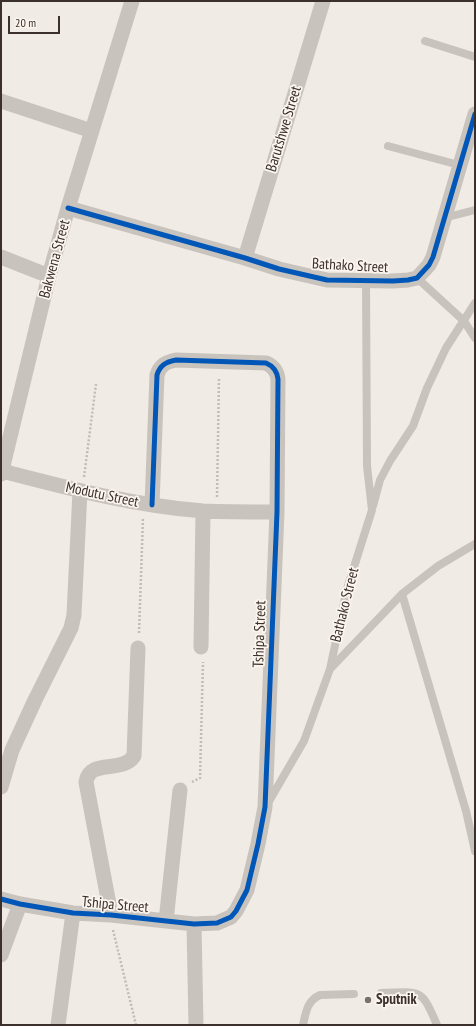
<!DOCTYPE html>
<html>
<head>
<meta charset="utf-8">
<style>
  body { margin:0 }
  #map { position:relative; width:476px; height:1026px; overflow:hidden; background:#f0ebe5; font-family:"PT Sans Narrow",sans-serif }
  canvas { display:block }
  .frame { position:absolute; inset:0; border:2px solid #3b302b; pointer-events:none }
  .scale { position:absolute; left:8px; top:16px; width:52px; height:18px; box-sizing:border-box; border:2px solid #3b302b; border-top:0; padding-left:5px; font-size:12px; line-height:14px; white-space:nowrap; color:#3b302b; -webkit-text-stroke:3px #fbf5ee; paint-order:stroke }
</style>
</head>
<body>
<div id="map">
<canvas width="476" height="1026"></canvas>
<div class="frame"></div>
<div class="scale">20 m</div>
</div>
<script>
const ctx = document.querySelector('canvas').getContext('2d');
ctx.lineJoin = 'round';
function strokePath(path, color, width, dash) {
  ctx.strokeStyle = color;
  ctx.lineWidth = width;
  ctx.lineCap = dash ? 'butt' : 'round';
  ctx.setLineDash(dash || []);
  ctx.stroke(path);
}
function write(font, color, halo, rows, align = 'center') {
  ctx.font = font + ' "PT Sans Narrow",sans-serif';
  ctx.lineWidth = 3.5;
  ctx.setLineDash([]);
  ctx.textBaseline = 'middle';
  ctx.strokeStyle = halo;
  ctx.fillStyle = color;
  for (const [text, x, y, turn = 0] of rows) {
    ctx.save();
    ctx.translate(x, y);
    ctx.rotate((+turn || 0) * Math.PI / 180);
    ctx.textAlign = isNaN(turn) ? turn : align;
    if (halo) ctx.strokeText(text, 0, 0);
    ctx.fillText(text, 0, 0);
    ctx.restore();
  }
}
const path = new Path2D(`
  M84 477 96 384
  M217 497 219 378
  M139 633 143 518
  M192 782 200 778 203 662
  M113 930 136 1025`);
const lane = new Path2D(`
  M425 41 475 57
  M388 146 459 165
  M444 218 475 210
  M417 278 464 321 475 338
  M373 506 380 480 390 461 413 426 427 388 446 348 475 303
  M402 594 466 811 475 851
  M330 669 347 589 372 510 367 466 366 280
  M268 803 304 741 330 669 402 594 438 566 475 544
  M381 993C421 992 421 987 437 1025
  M303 1025C306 1012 307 1001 320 995L354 994`);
const street = new Path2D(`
  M1 101 92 131
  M68 208 245 258 279 269 327 280 393 281 408 280 417 278 429 265 433 257 475 114
  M1 257 49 276
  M245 258 323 1
  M2 471C68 488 135 506 203 511 227 512 252 512 277 512
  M1 474 49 276 68 208 132 1
  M201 647 203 511
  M1 787 12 750 35 700 71 628 74 615 80 491
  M1 899 20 904 73 913 111 915 194 924 217 923 231 917 236 911 247 890 258 844 265 807 277 512 278 379C277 371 273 366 266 363L176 360C166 362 160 365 157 375L152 505
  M111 915 86 782C90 758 122 774 134 756L138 648
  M166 921 180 790
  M194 924 196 1025
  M1 955 20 904
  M58 1025 73 913`);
const cycleway = new Path2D(`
  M68 208 245 258 279 269 327 280 393 281 408 280 417 278 429 265 433 257 475 114
  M1 899 20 904 73 913 111 915 194 924 217 923 231 917 236 911 247 890 258 844 265 807 277 512 278 379C277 371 273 366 266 363L176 360C166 362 160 365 157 375L152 505`);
const markers = [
  [368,1000,4,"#7a716c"]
];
const streetNames = [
  ["Barutshwe Street",284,129,-73],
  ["Bakwena Street",55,259,-75],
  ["Bathako Street",350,266,3],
  ["Modutu Street",102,495,12],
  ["Bathako Street",345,605,-76],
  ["Tshipa Street",260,634,-88],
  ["Tshipa Street",115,905,5]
];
const poiNames = [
  ["Sputnik",376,1000]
];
strokePath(path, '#c2bbb6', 2.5, [2, 2]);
strokePath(lane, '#c9c3be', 8);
strokePath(street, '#c9c3be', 15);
strokePath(cycleway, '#0057b8', 5);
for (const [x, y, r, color] of markers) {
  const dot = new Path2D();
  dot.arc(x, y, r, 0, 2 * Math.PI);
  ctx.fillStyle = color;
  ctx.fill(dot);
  strokePath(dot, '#fbf5ee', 1.5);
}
write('15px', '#3b302b', '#fbf5ee', streetNames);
write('bold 15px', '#3b302b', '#fbf5ee', poiNames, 'left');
</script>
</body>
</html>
